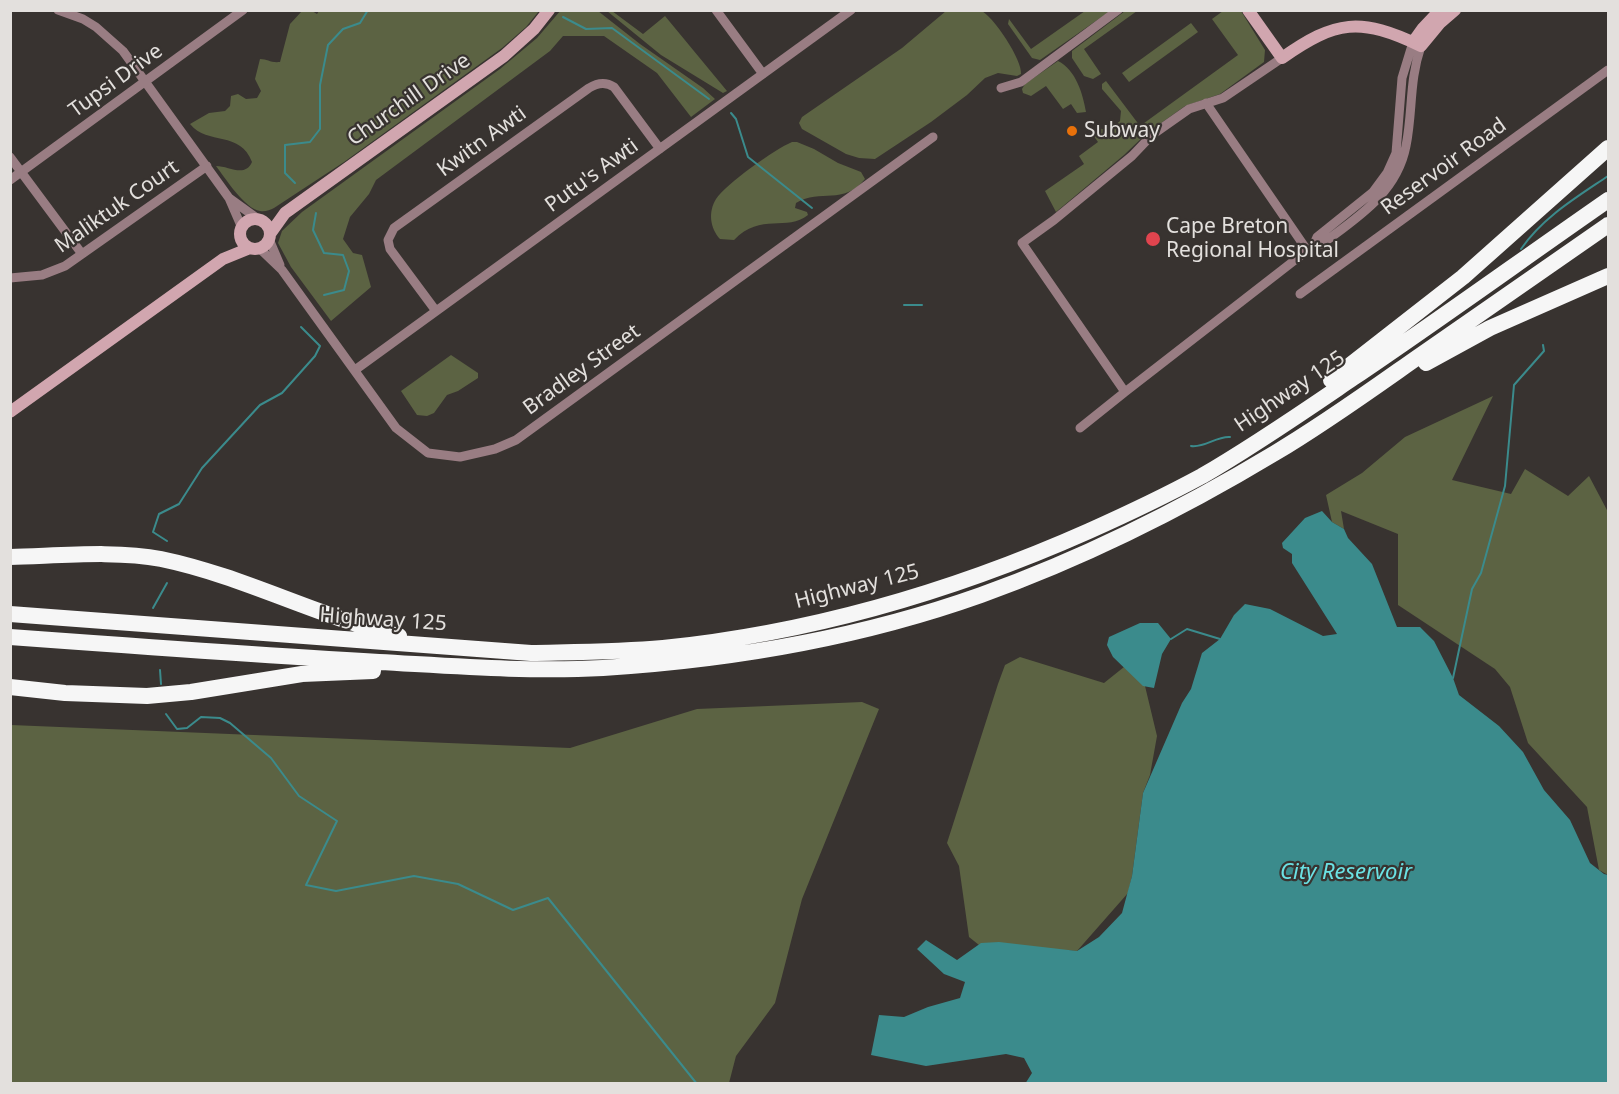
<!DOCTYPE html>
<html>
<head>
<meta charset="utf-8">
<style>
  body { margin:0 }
  #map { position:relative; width:1619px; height:1094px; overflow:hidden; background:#383330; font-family:"Noto Sans",sans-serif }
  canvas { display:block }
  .frame { position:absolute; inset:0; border:12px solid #e3e0dd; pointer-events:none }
</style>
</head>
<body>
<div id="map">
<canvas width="1619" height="1094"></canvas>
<div class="frame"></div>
</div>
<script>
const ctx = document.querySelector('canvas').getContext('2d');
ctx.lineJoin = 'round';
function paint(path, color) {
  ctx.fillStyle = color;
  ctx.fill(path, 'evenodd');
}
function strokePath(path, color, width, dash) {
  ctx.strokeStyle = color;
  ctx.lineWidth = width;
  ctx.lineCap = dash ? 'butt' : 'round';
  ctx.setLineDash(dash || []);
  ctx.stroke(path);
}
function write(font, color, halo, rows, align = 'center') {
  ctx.font = font + ' "Noto Sans",sans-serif';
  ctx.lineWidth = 4.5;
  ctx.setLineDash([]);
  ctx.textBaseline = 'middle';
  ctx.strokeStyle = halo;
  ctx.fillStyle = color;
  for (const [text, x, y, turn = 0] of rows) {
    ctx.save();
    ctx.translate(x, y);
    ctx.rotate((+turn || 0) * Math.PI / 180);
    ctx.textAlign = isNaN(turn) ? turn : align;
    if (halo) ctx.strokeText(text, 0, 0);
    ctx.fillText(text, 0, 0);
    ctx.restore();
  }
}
const green = new Path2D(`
  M561 10 598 11 640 44 703 88 715 99 691 117 657 73 604 36H563L550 51 376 180 369 194 350 217 343 239 353 253 362 255 371 287 331 321 291 267 278 243 282 231 302 212 500 69 537 38Z
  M319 11 539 10V11L526 27 502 48 344 162 274 208C270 210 265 212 260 211 245 209 225 178 216 166 229 166 245 178 252 162 240 130 208 146 190 124L209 113 225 111 230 106 231 96 238 94 246 99 257 98 261 91 255 79 260 59C268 59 270 63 280 62L290 24 302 11H312L317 14Z
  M607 11H612L643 34 665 16 727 91 723 93 661 55Z
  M946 11C956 10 971 8 980 10 993 15 1023 61 1021 74L1017 76 998 73 985 78 967 95 931 122 875 159 859 158 846 154 802 129 799 123 802 117 902 48Z
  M1085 11H1110L1040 60 1032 58 1008 24 1009 19 1031 49Z
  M1125 11H1137L1084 49 1101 74 1093 79 1084 76 1072 58V51Z
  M1223 11H1241L1265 50 1264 62 1220 94 1185 106 1147 133 1124 155 1056 212 1045 191 1084 164 1079 156 1098 142 1093 135 1096 128 1109 130 1120 121 1121 111 1102 89V84L1106 81 1140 126 1238 55 1212 19Z
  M1191 23 1198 32 1129 82 1122 73Z
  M1058 61C1076 70 1083 94 1086 112L1077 113 1071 104 1063 109 1046 86 1031 96 1023 93 1022 89 1025 84Z
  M792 142H797L814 149 838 163 861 172 865 179C843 206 821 188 796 203L795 208 807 212 808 215C787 232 761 212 734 240L720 239C710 228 708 212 716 199 726 184 775 149 792 142Z
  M451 355 478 373V378L458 391 447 395 434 413 427 416 417 415 401 391Z
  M1493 396 1452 480 1511 494 1525 469 1568 496 1589 476 1608 512V875L1599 870 1587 807 1528 743 1510 687 1495 669 1398 605V534L1341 511 1344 529 1332 522 1326 495 1362 473 1405 437Z
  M1020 657 1104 683 1124 667 1145 686 1157 736 1150 775 1143 793 1132 876 1128 893 1077 951 979 945 969 937 959 866 947 843 998 684 1005 665Z
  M862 702 879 709 802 899 775 1003 736 1056 729 1083H11V725L570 748 697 709Z`);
const water = new Path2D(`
  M1322 511 1332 522 1344 529 1348 538 1372 564 1397 627H1420L1434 641 1453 678 1459 695 1499 726 1523 752 1544 790 1570 820 1590 863 1604 874 1608 875V1083L1025 1084 1032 1073 1024 1058 1006 1054 926 1066 871 1055 879 1015 904 1017 928 1007 960 998 965 982 944 974 917 949 926 940 957 960 981 943 999 942 1077 951 1099 937 1122 913 1132 876 1143 793 1182 703 1191 689 1202 653 1220 639 1234 615 1245 604 1270 609 1323 636 1337 634 1292 563V554L1283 548 1282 543 1305 518Z
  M1140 623H1158L1171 639 1162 654 1154 688 1143 686 1113 657 1107 645 1109 637Z`);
const stream = new Path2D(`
  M563 17 586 29 612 28 709 99
  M731 113 736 119 748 157 812 208
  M295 183 285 173V145L310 142 320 129V85L328 45 343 29 360 23 368 10
  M316 213 313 230 324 253 343 255 349 271 344 290 324 295
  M1521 249C1543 217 1577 197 1608 176
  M904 305H922
  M1191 446C1205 448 1216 436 1230 437
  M167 541 153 532 159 514 179 504 202 468 260 405 282 393 315 356 320 346 301 327
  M153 608 167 583
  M1171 639 1187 629 1220 639
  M160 670 161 684
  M1453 678 1472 589 1481 573 1505 486 1514 385 1544 351 1543 345
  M166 714 177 729 187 728 201 717 220 718 230 723 271 758 299 796 337 821 306 885 336 891 414 876 458 884 513 910 548 898 697 1084`);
const street = new Path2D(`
  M58 10 83 19 96 27 123 51 229 198 242 228
  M716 10 763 74
  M1282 58 1223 98 1189 109 1152 135 1132 156 1054 220 1022 243 1125 392 1313 246 1317 237 1373 192 1387 173 1396 153 1402 78 1413 42
  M1001 88 1021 82 1118 10
  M1206 103 1307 250
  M10 157 82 254
  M10 180 243 10
  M229 198 258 219
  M269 239 280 265
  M1313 246 1322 244C1358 217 1397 193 1406 146 1413 111 1409 81 1421 46
  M259 248 282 270 396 428 428 453 460 457 495 449 516 440 933 137
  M10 278 42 275 65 266 207 166
  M1300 294 1608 70
  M436 311 390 249 388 240 394 228 589 88C597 83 605 81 614 87L660 149
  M355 370 851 10
  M1080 428 1125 392`);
const secondary = new Path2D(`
  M1248 10 1282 58C1336 20 1360 17 1421 46L1440 23 1455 10
  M1413 42 1423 28 1440 10
  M240 234a15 15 0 1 1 30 0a15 15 0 1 1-30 0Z
  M270 234 285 213 504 56 534 29 549 10
  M10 412 223 259 250 248`);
const highway = new Path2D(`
  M1426 363 1490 328 1608 276
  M1331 380 1463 277 1608 148
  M10 557C56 556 117 550 161 559 243 576 318 617 399 636
  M10 614 531 653C575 652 619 652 663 648 810 633 954 591 1089 531 1127 514 1165 496 1202 476 1254 446 1303 412 1353 378 1439 320 1523 259 1608 200
  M10 637C133 646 256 655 379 662 453 666 528 672 603 668 731 660 860 638 981 595 1084 558 1182 509 1275 453 1324 424 1371 390 1418 357 1482 313 1545 269 1608 225
  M10 687 65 693 147 696 191 692 302 674 373 671`);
const markers = [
  [1072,131,6,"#e8710a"],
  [1153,239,8,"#e0444e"]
];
const streetNames = [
  ["Tupsi Drive",116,81,-36],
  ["Churchill Drive",409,100,-35],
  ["Kwitn Awti",482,142,-36],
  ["Reservoir Road",1444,167,-36],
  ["Putu's Awti",592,176,-36],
  ["Maliktuk Court",117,207,-35],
  ["Bradley Street",582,370,-36],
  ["Highway 125",1290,392,-34],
  ["Highway 125",857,587,-14],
  ["Highway 125",383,620,4]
];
const poiNames = [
  ["Subway",1084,131],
  ["Cape Breton",1166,227],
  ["Regional Hospital",1166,251]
];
const waterNames = [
  ["City Reservoir",1346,873]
];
paint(green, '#5c6343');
paint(water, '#3b8b8c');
strokePath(stream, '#3b8b8c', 2);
strokePath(street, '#997d83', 9);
strokePath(secondary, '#d1a6af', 12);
strokePath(highway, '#f6f6f6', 16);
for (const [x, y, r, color] of markers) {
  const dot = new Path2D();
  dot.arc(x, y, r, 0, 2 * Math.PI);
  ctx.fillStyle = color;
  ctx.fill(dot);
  strokePath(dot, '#383330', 2);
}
write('21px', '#e3e0dd', '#383330', streetNames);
write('21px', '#e3e0dd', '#383330', poiNames, 'left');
write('italic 22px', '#6be2e4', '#383330', waterNames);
</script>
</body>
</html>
